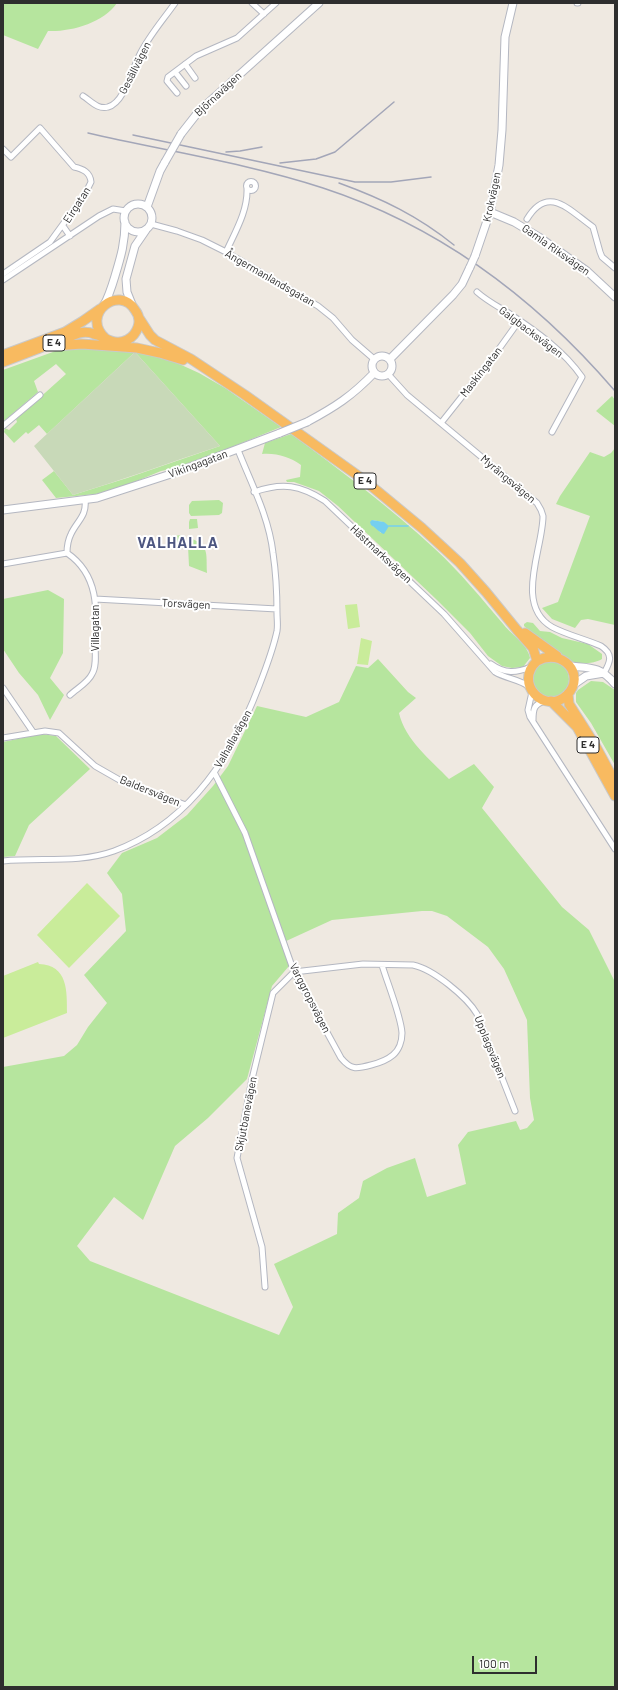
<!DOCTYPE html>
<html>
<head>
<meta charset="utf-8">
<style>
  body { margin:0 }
  #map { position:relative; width:618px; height:1690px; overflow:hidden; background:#efe9e1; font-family:Barlow,sans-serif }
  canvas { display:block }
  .frame { position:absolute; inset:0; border:4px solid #2e2e2e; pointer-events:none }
  .scale { position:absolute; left:472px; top:1656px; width:65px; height:18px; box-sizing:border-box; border:2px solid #2e2e2e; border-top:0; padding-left:5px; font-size:12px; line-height:14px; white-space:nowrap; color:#2e2e2e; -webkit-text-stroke:3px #fff; paint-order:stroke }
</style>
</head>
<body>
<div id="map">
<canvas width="618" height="1690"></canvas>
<div class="frame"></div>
<div class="scale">100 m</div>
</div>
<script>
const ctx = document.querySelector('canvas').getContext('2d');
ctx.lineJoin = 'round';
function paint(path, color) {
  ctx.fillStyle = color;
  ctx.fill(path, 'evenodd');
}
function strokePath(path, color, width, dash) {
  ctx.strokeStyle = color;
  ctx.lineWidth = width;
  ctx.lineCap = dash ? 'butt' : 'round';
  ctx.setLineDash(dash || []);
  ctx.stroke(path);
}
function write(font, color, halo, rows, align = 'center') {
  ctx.font = font + ' Barlow,sans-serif';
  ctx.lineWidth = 4;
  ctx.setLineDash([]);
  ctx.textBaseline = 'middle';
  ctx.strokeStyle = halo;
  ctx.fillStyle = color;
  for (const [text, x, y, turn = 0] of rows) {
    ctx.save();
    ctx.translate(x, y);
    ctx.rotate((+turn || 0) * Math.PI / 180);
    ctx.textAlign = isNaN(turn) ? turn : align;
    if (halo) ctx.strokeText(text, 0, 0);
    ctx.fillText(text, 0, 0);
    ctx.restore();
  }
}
const green = new Path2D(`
  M3 3H117C103 23 71 32 48 31L38 49 3 35Z
  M92 344 166 358 199 373 225 388 281 427 232 447 175 468 161 471 127 485 96 494 56 498 42 480 54 471 73 495 127 478 220 446 135 352 47 434 39 425 28 434 26 432 14 443 4 432 5 428 9 430 17 422 16 419 66 374 56 364 34 381 38 392 3 422V370L64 348Z
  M612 396 615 400V426L596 411Z
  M291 434C340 470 390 507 435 549 460 572 482 599 504 625 512 635 528 645 530 658L523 667 512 668 502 666 488 656 470 633 437 600 338 506 319 491 294 482H287L286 480 300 477 301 465C289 457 278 453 262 454L265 443ZM372 520 383 522 381 533 376 527 373 526Z
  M615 448V625L588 619 581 620 575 628 552 619 542 608 558 602 590 516 556 504 560 496 590 452 604 457 611 453Z
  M219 500 223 503 222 513 219 515 191 516 189 513V505L192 501Z
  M190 519H197L198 528 189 529V522Z
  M180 535 185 537 183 548C174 549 164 551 167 538Z
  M188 537C210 546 206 552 207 573L189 566 188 546 192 545V540L188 539Z
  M48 590 64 599 63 653 50 678 64 695 50 720 38 695 19 673 3 649V599Z
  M527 622 533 623 540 631 550 632 562 638 588 644 602 654V659C596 663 581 665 574 662 562 659 533 635 524 626V624Z
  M378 659 408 692 416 698 399 713C405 740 431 760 449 779L474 764 494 787 482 808 562 907 589 930 615 982V1687H3V1067L64 1056 77 1045 88 1027 107 1003 84 975 126 931 122 894 107 873 122 853 157 838 187 815 213 786 228 766 257 706 306 717 339 702 356 666 368 668ZM422 911H432L447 916 488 947 504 969 527 1020 530 1098 534 1120 527 1128 520 1130 516 1121 468 1132 458 1145 466 1184 427 1197 415 1158 387 1168 363 1181 359 1198 338 1213 337 1234 274 1264 293 1307 279 1335 90 1261 77 1246 114 1197 143 1220 175 1146 208 1118 247 1079 272 986 289 966 284 942 332 920Z
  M533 679a18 18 0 1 1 36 0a18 18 0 1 1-36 0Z
  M591 681 603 682 615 690V765L591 723 576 702V693L578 690Z
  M41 734 56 736 90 769 29 825 15 856 3 857V742Z`);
const cemetery = new Path2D(`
  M135 352 220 446C171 462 122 480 73 495L34 446Z`);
const pitch = new Path2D(`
  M357 604 360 627 348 629 345 605Z
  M361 638 372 641 368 665 357 664Z
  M87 883 120 916 69 968 37 935Z
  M38 962 39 964C68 965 67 991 67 1013L3 1038V976Z`);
const water = new Path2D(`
  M372 520 384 522 389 526 384 534C380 533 375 527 371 525L370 522Z`);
const stream = new Path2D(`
  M389 526H408`);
const minor = new Path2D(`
  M252 3 264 14
  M577 3H578
  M185 64 195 78
  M175 72 186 86
  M177 93 167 81 168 77 196 56 237 38 276 3
  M83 96C91 101 98 110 108 107 124 103 132 70 139 56 148 37 163 20 175 3
  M3 149 11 157 40 128 74 167C83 169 90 172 91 182L85 194 50 242 3 274
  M246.5 186a4.5 4.5 0 1 1 9 0a4.5 4.5 0 1 1-9 0Z
  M527 219C548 184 569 210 593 227L600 252 602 257 615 268
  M151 224 177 231 202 240 226 252 318 306 333 318 352 340 374 359
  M63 226 70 236
  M226 252C235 232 248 211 247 188
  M3 280 99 216 113 209 126 211
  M477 292C487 301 499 307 510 314 536 331 564 351 582 377L552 432
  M388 374 407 395 537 503 541 510 543 516C543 549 514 605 552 627 567 635 585 639 601 646 613 654 611 661 604 673
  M441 423 491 360 519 321
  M3 426 40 395
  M254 492C283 482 300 485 325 501L444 614 495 672C506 679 521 679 529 687
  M67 553C67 546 68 540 71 534 77 521 87 516 85 500
  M3 564 67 553C99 575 97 609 95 644 95 653 97 666 92 674 88 683 76 689 70 695
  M95 599 277 609
  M491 664C505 674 516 673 531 667
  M3 688 33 732
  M532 692 528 710 530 717 615 849
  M533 720C533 709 534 704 545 701
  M3 738 45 731 59 733 95 766 123 782 186 805
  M214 772 245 833 294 972 341 1058C351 1070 356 1069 371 1065 379 1063 386 1061 393 1055 399 1050 402 1041 402 1033 401 1016 387 982 382 965
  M3 861C40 857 78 864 114 851 188 824 232 757 259 686 266 668 273 650 277 631 278 625 277 619 277 613 277 593 276 573 273 553 269 517 251 483 238 450
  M294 972 363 964 413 965C433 969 467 997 477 1014L515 1111
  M265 1287 262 1247 237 1158 252 1079 273 993 294 972`);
const tertiary = new Path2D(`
  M490 212 514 222 539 237 587 271 615 297
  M475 256 490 212 499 165 502 130 505 37 513 3
  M372 366a10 10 0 1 1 20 0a10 10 0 1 1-20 0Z
  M390 359 453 295 462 284 470 267
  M307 422C335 407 352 396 374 373
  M3 510 97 498 174 473 280 433
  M570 666C591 668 600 666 615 684
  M573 685 586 676 604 673`);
const secondary = new Path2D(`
  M181 134 199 111 319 3
  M124 218a14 14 0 1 1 28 0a14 14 0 1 1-28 0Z
  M147 207 160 171 165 162
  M104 305C109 296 112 286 115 276 121 256 125 243 125 222
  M133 307 127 292 126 279 135 246 146 230`);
const trunk = new Path2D(`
  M139 318 150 335 155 340 191 359 245 395 364 480 422 528 460 563 486 592 517 630 533 648 537 661C513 683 545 716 567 695 587 675 562 647 537 661
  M55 346 82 344 137 348 160 353 183 360
  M3 355 65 332 83 321 100 309
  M3 362 79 333C84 332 89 332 94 334 100 335 105 339 111 341 122 345 134 339 138 327 140 321 139 315 135 310 119 284 80 314 105 338
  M525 633 557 656
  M568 694 569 704 595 745 615 782
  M551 701 577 727 615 796`);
const rail = new Path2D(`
  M88 133C166 151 246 163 323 188 439 226 536 299 615 391
  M133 135 355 182H391L431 177
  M226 152 240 151 262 147
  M280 163 316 159 335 152 394 102
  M339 183C383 199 418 216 454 245`);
const tertiaryBridge = new Path2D(`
  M470 267 475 256
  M280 433 307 422`);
const secondaryBridge = new Path2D(`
  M165 162 181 134`);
const shields = [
  [54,343,22],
  [365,481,22],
  [588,745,22]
];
const shieldNames = [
  ["E 4",54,343],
  ["E 4",365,481],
  ["E 4",588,745]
];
const streetNames = [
  ["Gesällvägen",135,68,-63],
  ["Björnavägen",218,94,-43],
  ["Krokvägen",492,197,-78],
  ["Eirgatan",77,205,-57],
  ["Gamla Riksvägen",556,250,35],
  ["Ångermanlandsgatan",270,278,30],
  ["Galgbacksvägen",531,332,37],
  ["Maskingatan",481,372,-52],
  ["Vikingagatan",198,464,-20],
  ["Myrängsvägen",508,479,40],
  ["Hästmarksvägen",381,554,43],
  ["Torsvägen",186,604,3],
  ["Villagatan",95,628,-90],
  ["Valhallavägen",233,739,-61],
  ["Baldersvägen",150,791,22],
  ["Varggropsvägen",310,998,63],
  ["Upplagsvägen",490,1047,68],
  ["Skjutbanevägen",246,1114,-79]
];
const districtNames = [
  ["VALHALLA",178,543]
];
paint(green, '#b6e59e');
paint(cemetery, '#c8d9b8');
paint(pitch, '#c9ec9a');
paint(water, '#75cff0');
strokePath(stream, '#75cff0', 1.5);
strokePath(minor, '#b4b7c1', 7);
strokePath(tertiary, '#b4b7c1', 9);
strokePath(secondary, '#b4b7c1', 9);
strokePath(trunk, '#c9c9c9', 11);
strokePath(minor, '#fff', 5);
strokePath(tertiary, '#fff', 7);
strokePath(secondary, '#fff', 7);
strokePath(trunk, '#f8ba60', 9);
strokePath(rail, '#a3a6b8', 1.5);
strokePath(tertiaryBridge, '#b4b7c1', 9, []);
strokePath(secondaryBridge, '#b4b7c1', 9, []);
strokePath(tertiaryBridge, '#fff', 7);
strokePath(secondaryBridge, '#fff', 7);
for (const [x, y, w] of shields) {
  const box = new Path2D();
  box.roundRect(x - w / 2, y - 8, w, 16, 3);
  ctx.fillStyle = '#fff';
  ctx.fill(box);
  strokePath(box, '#2e2e2e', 1);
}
write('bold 10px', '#2e2e2e', null, shieldNames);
write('11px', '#2e2e2e', '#fff', streetNames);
ctx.letterSpacing = '1px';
write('bold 15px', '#4d5680', '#fff', districtNames);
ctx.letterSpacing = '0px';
</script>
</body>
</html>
